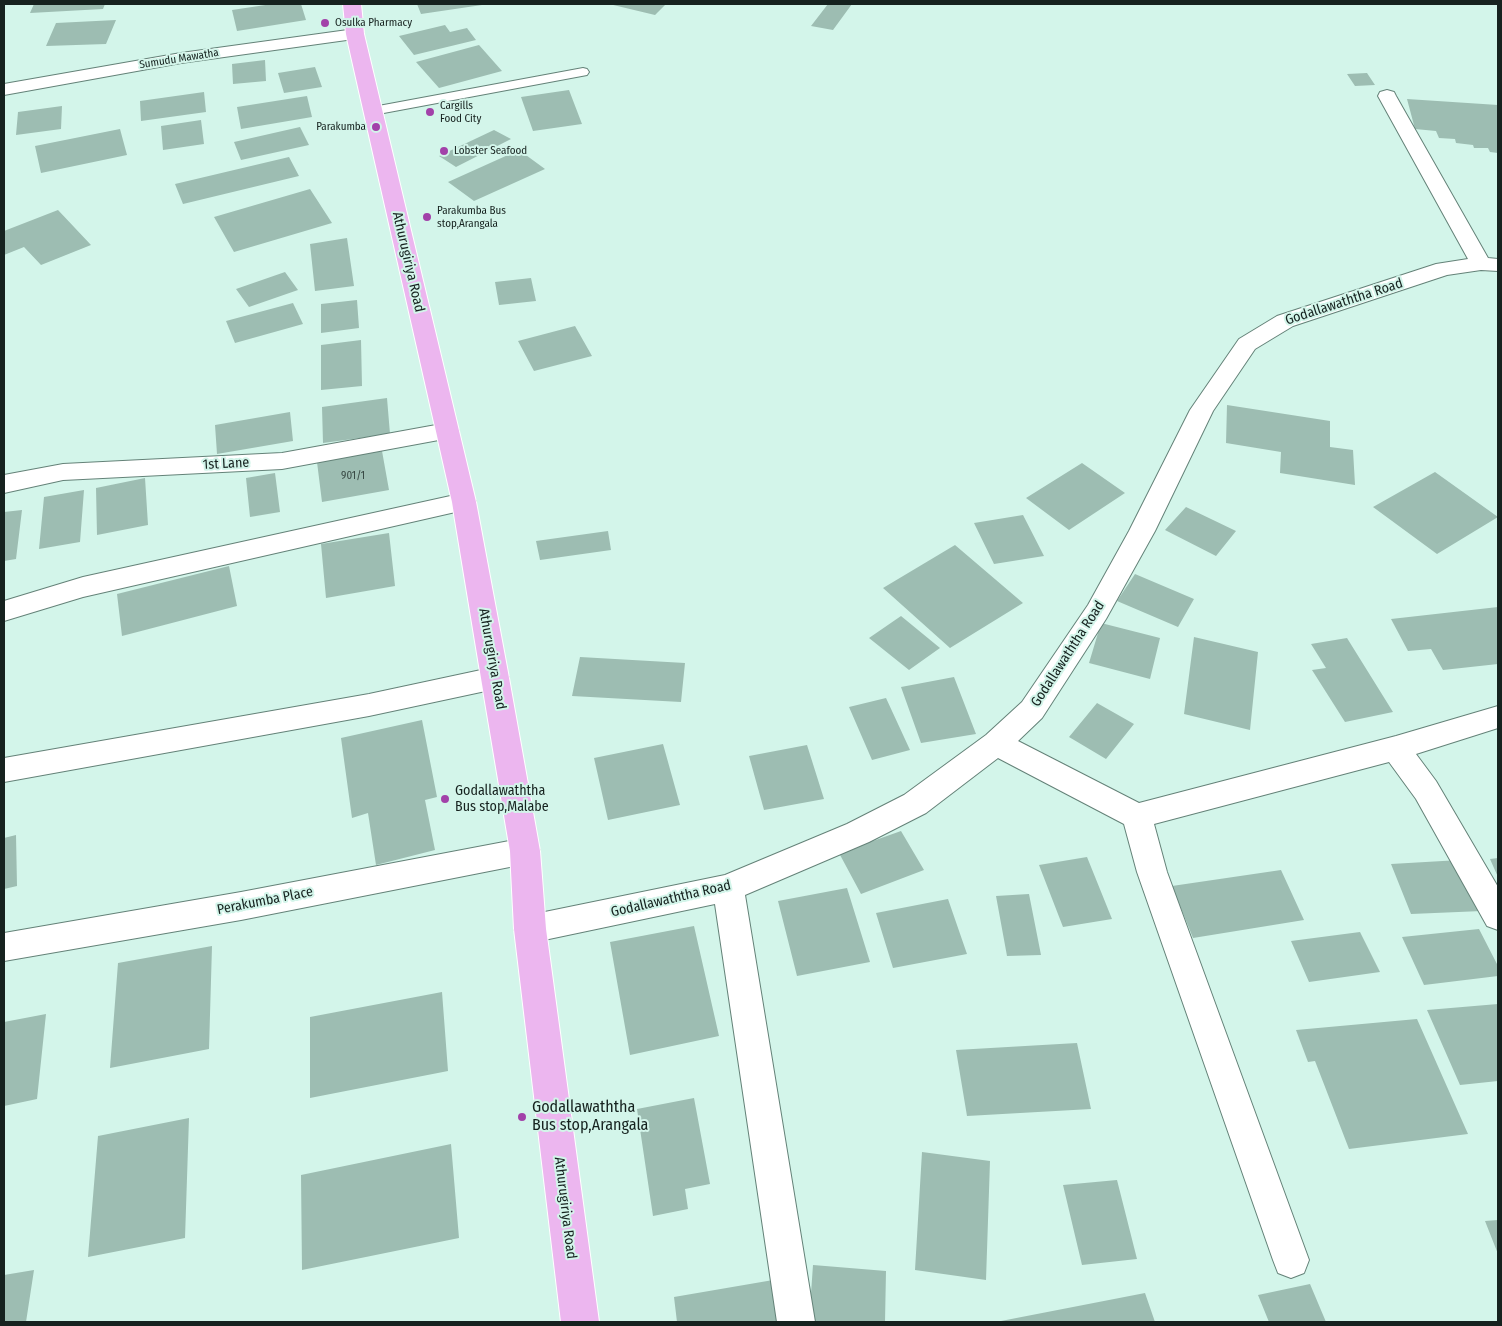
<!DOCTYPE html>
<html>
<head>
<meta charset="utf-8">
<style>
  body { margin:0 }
  #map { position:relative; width:1502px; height:1326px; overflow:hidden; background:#d3f5ea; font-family:"Fira Sans Condensed",sans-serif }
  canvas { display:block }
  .frame { position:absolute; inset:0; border:5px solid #16221f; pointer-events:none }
</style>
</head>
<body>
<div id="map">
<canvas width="1502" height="1326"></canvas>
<div class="frame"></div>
</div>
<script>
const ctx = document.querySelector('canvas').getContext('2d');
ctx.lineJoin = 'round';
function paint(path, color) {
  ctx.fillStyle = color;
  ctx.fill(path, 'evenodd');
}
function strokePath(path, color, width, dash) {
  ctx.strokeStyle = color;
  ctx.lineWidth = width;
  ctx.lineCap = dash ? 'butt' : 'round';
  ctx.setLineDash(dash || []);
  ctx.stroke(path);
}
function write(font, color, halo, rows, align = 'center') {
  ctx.font = font + ' "Fira Sans Condensed",sans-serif';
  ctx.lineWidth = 4;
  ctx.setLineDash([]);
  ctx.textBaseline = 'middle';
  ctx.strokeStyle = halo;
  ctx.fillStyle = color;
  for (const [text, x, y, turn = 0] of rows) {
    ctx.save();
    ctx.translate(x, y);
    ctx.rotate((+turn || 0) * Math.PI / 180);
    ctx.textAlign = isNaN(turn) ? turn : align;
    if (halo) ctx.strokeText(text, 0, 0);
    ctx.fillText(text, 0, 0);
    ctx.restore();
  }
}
const building = new Path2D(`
  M34 4H105L103 9 30 13Z
  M272 4H301L306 20 237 31 232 10Z
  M417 4H482V5L421 14Z
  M609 4H666L655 15Z
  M828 4H852L833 30 811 26Z
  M116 20 106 44 46 46 56 23Z
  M445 25 450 32 467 28 476 40 414 55 399 36Z
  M479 45 502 71 439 88 416 62Z
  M265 60 266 81 233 84 232 64Z
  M315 67 322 87 284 93 278 73Z
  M1367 73 1375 85 1355 86 1347 74Z
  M569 90 582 124 533 131 521 97Z
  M204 92 206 112 141 121 140 101Z
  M307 96 312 117 241 129 237 107Z
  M1407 99 1498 105V153L1490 152 1488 148H1474L1473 145 1456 143 1455 139 1439 138 1436 131 1415 129Z
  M62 106 61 129 16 135 18 112Z
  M201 120 204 144 163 150 161 126Z
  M300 127 309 145 241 160 234 142Z
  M120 129 127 155 41 173 35 146Z
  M494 130 511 139 456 167 439 156Z
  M519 150 545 169 474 201 448 182Z
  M289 157 299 176 183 204 175 184Z
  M310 189 332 223 234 252 214 217Z
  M58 210 91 245 41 265 24 247 4 255V231Z
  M347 238 354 286 315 291 310 244Z
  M285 272 298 290 249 307 236 289Z
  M531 278 536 301 499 305 495 282Z
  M357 300 359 328 321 333V304Z
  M293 303 303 324 235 343 226 321Z
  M575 326 592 356 534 371 518 341Z
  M361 340 362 386 321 390V345Z
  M387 398 390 434 323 443 322 407Z
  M1227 405 1330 421V447L1353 450 1355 485 1280 473 1281 452 1226 443Z
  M290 412 293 441 217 454 215 425Z
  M382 451 389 490 322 502 317 462Z
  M1082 463 1125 493 1069 530 1026 498Z
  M1435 472 1498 517 1437 554 1373 507Z
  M275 473 280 512 250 517 246 478Z
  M145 478 148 525 97 535 96 488Z
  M84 490 80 542 39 549 44 497Z
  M1186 507 1236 531 1216 556 1165 530Z
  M22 510 16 559 4 561V512Z
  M1023 515 1044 556 994 564 974 523Z
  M608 531 611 550 540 560 536 541Z
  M389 533 395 586 326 598 321 544Z
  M955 545 1023 603 950 648 883 588Z
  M229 566 237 606 122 636 117 594Z
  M1135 574 1194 599 1178 627 1117 601Z
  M1498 607V664L1443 670 1431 649 1408 651 1391 619Z
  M901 616 940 648 909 670 869 638Z
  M1101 623 1160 638 1150 679 1089 663Z
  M1194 637 1258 652 1250 730 1184 714Z
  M1347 638 1393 712 1345 722 1312 670 1326 668 1311 644Z
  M580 657 685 663 681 702 572 696Z
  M954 677 976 734 921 743 901 687Z
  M886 698 910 750 872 760 849 707Z
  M1097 703 1134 724 1106 759 1069 737Z
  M422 720 437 797 425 800 435 850 376 865 368 813 352 818 341 738Z
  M663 744 680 805 608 820 594 758Z
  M807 745 824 799 764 810 749 756Z
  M901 831 924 870 861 894 839 853Z
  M16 835 17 886 4 889V838Z
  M1087 857 1112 919 1063 927 1039 865Z
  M1498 858V877L1490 859Z
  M1460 860 1482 911 1411 914 1391 864Z
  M1281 870 1304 920 1193 938 1172 886Z
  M847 888 870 962 797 976 778 901Z
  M1029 894 1041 955 1007 956 996 896Z
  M948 899 967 954 893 968 876 913Z
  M694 926 719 1036 630 1055 610 942Z
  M1479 929 1498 966V976L1424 985 1402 937Z
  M1360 932 1380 972 1309 982 1291 941Z
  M212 946 209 1049 110 1068 118 963Z
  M442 992 448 1071 310 1098V1017Z
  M1498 1004V1081L1460 1085 1427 1010Z
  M46 1014 37 1099 4 1106V1022Z
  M1417 1019 1468 1134 1349 1149 1315 1061 1308 1062 1296 1030Z
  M1077 1043 1091 1109 967 1116 956 1050Z
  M694 1098 710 1184 685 1189 688 1209 653 1216 637 1109Z
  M189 1118 185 1238 88 1257 98 1136Z
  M451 1144 459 1238 302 1270 301 1175Z
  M922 1152 990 1161 986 1280 915 1270Z
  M1117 1180 1137 1259 1082 1265 1063 1185Z
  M1498 1220V1254L1485 1221Z
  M813 1265 886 1271 885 1322H809Z
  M34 1270 26 1322H4V1275Z
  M779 1279 787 1322H677L674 1297Z
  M1310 1284 1326 1322H1269L1258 1295Z
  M1145 1293 1155 1322H1001V1321Z`);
const service = new Path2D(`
  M583 68 587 69 589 72 587 75 373 115 367 111 373 107Z`);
const minor = new Path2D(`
  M355 29 361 30 364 34 361 38 181 63 4 95V84L181 53Z
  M1387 90 1394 92 1396 96 1488 258 1498 259V271L1481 270 1447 275 1293 326 1255 349 1213 411 1155 531 1106 619 1042 718 1018 741 1139 803 1396 736 1498 706V728L1416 754 1436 781 1498 887V930L1487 926 1416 799 1389 762 1154 824 1167 872 1309 1260 1304 1273 1291 1278 1278 1273 1273 1260 1137 872 1124 824 998 758 926 813 869 842 745 895 815 1322H777L715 904 530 943 519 939 514 929 519 919 530 915 725 875 847 824 904 795 986 735 1022 702 1088 605 1129 531 1190 410 1239 339 1277 316 1436 264 1468 259 1378 96 1380 92Z
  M447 423 455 425 459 431 455 437 282 469 63 480 4 493V475L63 464 282 453Z
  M464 493 473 496 476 502 473 508 83 597 4 621V601L83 577Z
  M495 667 505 670 509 678 505 686 495 689 369 716 4 782V758L369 694Z
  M525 838 536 842 540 851 536 860 525 864 241 920 4 961V933L241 892Z`);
const primary = new Path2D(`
  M343 4H361L364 34 476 502 509 678 540 851 546 929 599 1322H561L514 929 510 851 481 678 452 502 346 34Z`);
const markers = [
  [325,23,5,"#a241a9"],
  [430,112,5,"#a241a9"],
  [376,127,5,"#a241a9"],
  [444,151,5,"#a241a9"],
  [427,217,5,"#a241a9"],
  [445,799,5,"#a241a9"],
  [522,1117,5,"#a241a9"]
];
const farPoinames = [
  ["Osulka Pharmacy",335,23],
  ["Cargills",440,106],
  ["Food City",440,119],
  ["Parakumba",366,127,"right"],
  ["Lobster Seafood",454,151],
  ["Parakumba Bus",437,211],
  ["stop,Arangala",437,224]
];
const farStreetnames = [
  ["Sumudu Mawatha",179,59,-9]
];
const numberNames = [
  ["901/1",353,476]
];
const streetNames = [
  ["Athurugiriya Road",408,262,77],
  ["Godallawaththa Road",1344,302,-18],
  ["1st Lane",226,464,-3],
  ["Godallawaththa Road",1068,654,-57],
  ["Athurugiriya Road",492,659,80],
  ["Godallawaththa Road",671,899,-13],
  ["Perakumba Place",265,901,-11],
  ["Athurugiriya Road",565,1208,83]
];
const poiNames = [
  ["Godallawaththa",455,791],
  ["Bus stop,Malabe",455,807]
];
const nearPoinames = [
  ["Godallawaththa",532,1108],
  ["Bus stop,Arangala",532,1126]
];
paint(building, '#9dbdb2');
strokePath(service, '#648278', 2);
strokePath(minor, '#648278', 2);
strokePath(primary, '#fff', 2);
paint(service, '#fff');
paint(minor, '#fff');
paint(primary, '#ecb6ef');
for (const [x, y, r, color] of markers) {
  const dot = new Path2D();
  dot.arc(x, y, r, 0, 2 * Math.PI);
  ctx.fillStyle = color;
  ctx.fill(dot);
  strokePath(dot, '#d3f5ea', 2);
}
write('11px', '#16221f', '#d3f5ea', farPoinames, 'left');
write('11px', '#16221f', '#d3f5ea', farStreetnames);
write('11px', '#384944', null, numberNames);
write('14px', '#16221f', '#d3f5ea', streetNames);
write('14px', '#16221f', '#d3f5ea', poiNames, 'left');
write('16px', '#16221f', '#d3f5ea', nearPoinames, 'left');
</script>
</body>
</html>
